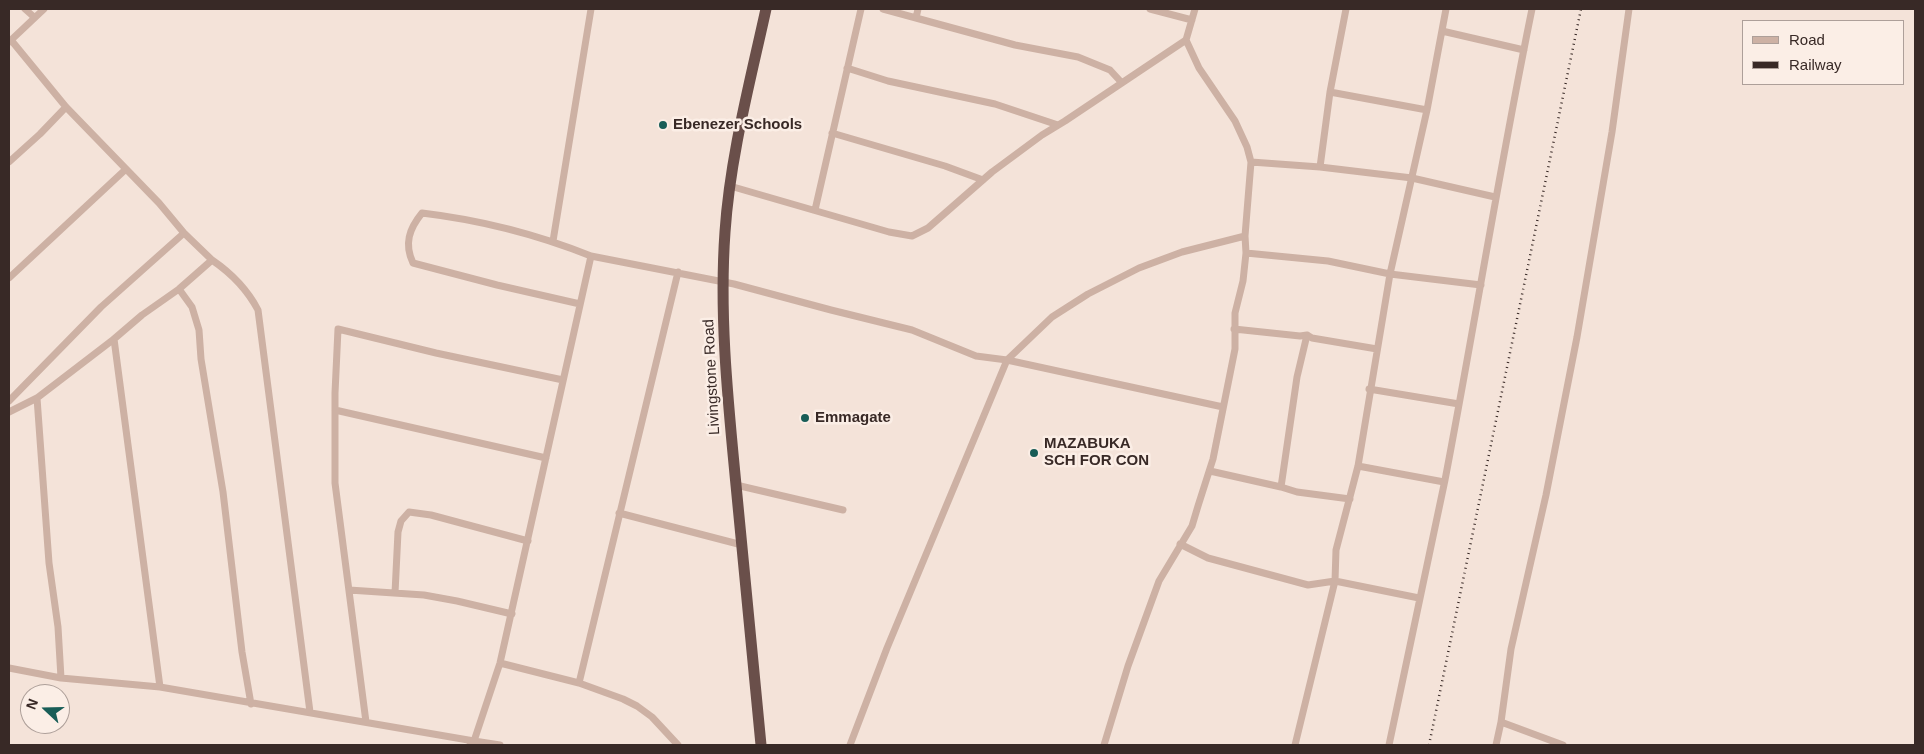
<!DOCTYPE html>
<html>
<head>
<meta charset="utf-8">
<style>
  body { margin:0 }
  #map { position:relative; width:1924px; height:754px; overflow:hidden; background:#f4e3d9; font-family:Arial,sans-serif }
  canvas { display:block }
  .frame { position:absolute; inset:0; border:10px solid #382926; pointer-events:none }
  .legend { position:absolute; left:1742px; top:20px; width:162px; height:65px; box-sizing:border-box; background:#fbeee6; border:1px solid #ad9f99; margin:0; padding:6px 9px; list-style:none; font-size:15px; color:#382926 }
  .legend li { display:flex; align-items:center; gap:10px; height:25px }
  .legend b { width:25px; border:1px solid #ad9f99 }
  .north { position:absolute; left:20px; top:684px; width:50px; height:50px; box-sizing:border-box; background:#fbeee6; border:1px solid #ad9f99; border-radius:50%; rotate:291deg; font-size:14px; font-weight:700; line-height:20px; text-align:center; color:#382926 }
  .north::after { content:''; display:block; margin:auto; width:18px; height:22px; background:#185d57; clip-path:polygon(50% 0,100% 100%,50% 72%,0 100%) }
</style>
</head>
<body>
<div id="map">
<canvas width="1924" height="754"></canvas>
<div class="frame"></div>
<ul class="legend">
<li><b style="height:6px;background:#cdb1a4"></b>Road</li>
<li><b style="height:6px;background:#382926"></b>Railway</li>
</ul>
<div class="north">N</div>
</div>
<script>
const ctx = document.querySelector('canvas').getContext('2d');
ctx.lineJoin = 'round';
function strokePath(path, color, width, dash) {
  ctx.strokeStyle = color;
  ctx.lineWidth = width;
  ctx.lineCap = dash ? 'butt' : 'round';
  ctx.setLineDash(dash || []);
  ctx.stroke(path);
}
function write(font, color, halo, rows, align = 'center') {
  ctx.font = font + ' Arial,sans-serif';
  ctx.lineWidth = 5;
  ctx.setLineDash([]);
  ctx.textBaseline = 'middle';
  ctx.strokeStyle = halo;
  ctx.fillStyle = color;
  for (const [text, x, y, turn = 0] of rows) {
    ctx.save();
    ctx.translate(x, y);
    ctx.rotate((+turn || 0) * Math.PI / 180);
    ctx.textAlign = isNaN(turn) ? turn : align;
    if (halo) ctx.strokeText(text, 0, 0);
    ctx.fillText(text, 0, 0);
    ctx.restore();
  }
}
const minor = new Path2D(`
  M25 9 34 17
  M883 9 1015 45 1078 57 1110 70 1122 83
  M1150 9 1192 20
  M916 18 918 9
  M1442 31 1524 50
  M9 42 44 9
  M847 68 888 81 995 104 1058 125
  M1330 92 1427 110
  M832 133 945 166 983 180
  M9 162 40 134 66 107
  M1251 162 1320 167 1412 178 1495 197
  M1320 167 1330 92 1346 9
  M730 186 889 232 912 236 928 228 992 172 1042 135 1065 121 1186 40
  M815 210 861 9
  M553 241 591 9
  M1246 253 1328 261 1390 274 1481 285
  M212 260C231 273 247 289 258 310L310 712
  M9 278 126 169
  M179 289 192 307 199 330 201 359 223 492 242 652 251 704
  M580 304 497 285 413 263C404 244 409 229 422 213 481 220 536 234 591 256
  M1234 329 1300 336 1307 335 1312 338 1377 349
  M114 339 160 687
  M1369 389 1459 404
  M37 398 49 563 58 627 61 678
  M9 401 101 307 184 233
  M335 410 546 458
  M9 412 37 398 114 339 142 315 179 289 212 260 184 233 159 203 66 107 11 40
  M1358 466 1444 482
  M1210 471 1281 487 1297 492 1350 499
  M736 485 843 510
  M1281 487 1297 377 1307 335
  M619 513 742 545
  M1180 544 1208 558 1308 585 1335 581 1419 598
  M349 590 424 595 457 601 512 614
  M395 593 398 532 401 521 409 512 431 515 528 541
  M500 663 579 683 623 699 637 706 652 717 678 745
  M9 668 61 678 160 687 474 741 470 745
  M579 683 678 272
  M366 722 335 483V393L338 329 436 353 563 380
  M500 745 474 741 500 663 591 256 734 284 831 310 912 330 976 356 1007 360 1223 407
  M850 745 887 648 1007 360 1052 317 1088 294 1139 268 1182 252 1245 236
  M1104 745 1128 666 1159 581 1192 526 1198 506 1213 459 1235 349V313L1243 281 1246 253 1245 236 1251 162 1247 147 1235 121 1199 68 1186 40 1195 9
  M1295 745 1335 581 1336 550 1358 466 1390 274 1427 110 1446 9
  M1389 745C1407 657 1427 568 1445 480 1475 323 1500 165 1532 9
  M1496 745 1501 722
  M1563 745 1501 722 1511 649 1546 495 1577 337 1612 132 1629 9`);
const trunk = new Path2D(`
  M761 745C752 659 745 572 736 485 728 401 719 316 725 232 730 157 750 82 766 9`);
const rail = new Path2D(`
  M1429 745 1581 9`);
const markers = [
  [663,125,5,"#185d57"],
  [805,418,5,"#185d57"],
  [1034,453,5,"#185d57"]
];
const poiNames = [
  ["Ebenezer Schools",673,125],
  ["Emmagate",815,418],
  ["MAZABUKA",1044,444],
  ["SCH FOR CON",1044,461]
];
const streetNames = [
  ["Livingstone Road",712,377,-93]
];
strokePath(minor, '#cdb1a4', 7);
strokePath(trunk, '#6a4f4a', 11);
strokePath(rail, '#382926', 2.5, [1, 4]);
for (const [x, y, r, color] of markers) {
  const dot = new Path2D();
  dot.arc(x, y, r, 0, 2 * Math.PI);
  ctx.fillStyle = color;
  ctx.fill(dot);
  strokePath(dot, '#fbeee6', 2);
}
write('bold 15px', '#382926', '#fbeee6', poiNames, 'left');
write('15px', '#382926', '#fbeee6', streetNames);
</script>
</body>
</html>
